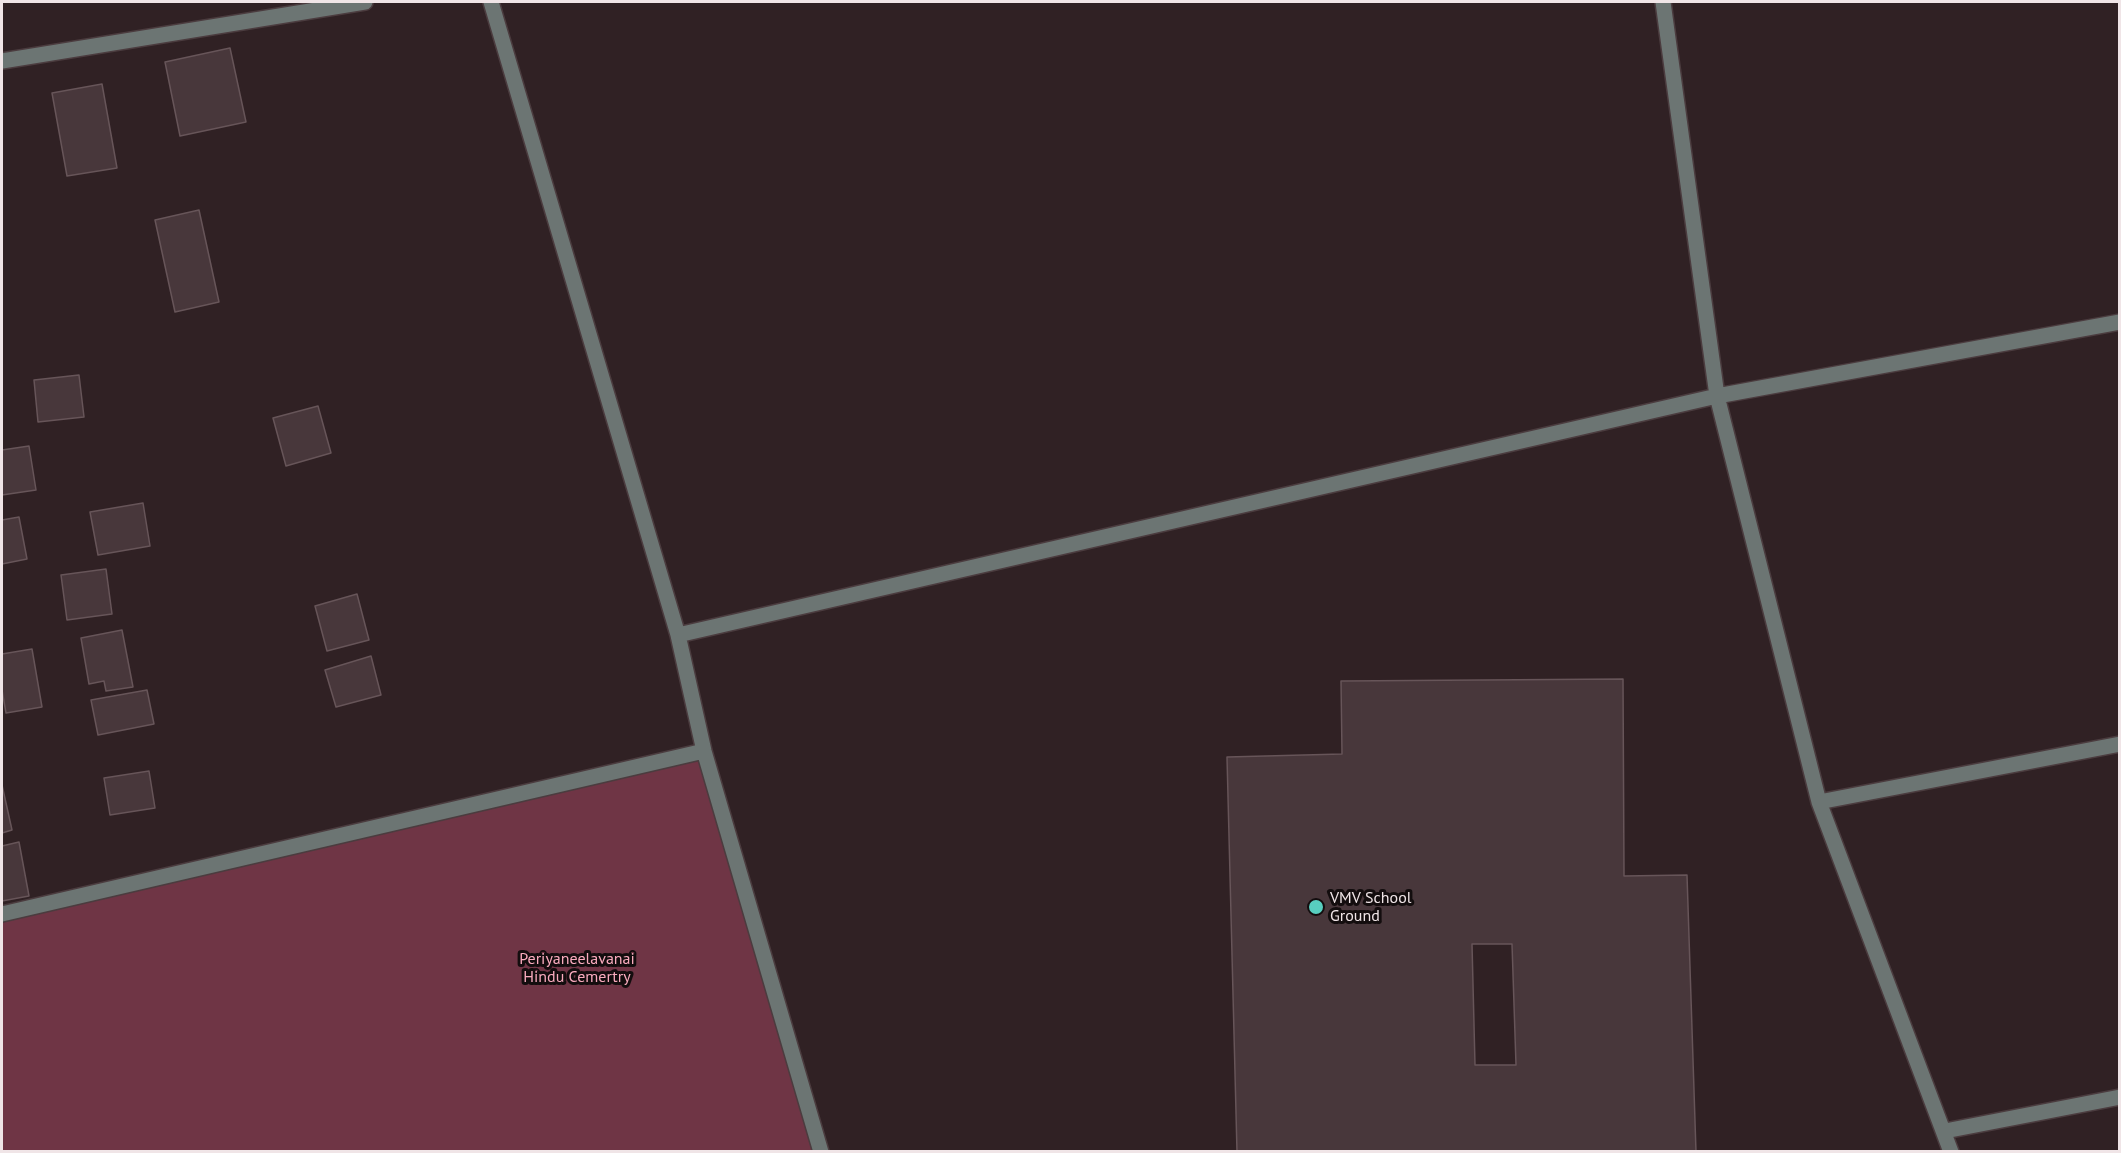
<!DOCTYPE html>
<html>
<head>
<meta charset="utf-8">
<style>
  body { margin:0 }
  #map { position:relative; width:2121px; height:1153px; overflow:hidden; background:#302124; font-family:"PT Sans",sans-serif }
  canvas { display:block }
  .frame { position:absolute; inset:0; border:3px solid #f0e5e7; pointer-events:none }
</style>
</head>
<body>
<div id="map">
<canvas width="2121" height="1153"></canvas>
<div class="frame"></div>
</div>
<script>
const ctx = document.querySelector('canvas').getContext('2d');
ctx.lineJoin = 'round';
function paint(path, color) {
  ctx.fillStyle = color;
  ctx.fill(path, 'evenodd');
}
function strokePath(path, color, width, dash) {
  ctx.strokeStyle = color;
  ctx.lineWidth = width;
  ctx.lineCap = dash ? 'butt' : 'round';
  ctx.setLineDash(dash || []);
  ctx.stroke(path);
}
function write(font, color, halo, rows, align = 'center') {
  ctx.font = font + ' "PT Sans",sans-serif';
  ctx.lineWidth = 6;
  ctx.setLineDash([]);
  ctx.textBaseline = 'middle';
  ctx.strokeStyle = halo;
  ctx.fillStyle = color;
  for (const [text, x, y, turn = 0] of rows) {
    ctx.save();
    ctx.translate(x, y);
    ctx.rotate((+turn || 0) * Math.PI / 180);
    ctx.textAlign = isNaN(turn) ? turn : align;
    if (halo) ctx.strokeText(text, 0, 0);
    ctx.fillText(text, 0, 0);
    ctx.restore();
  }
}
const green = new Path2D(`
  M704 751 821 1151H2V914Z`);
const building = new Path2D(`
  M230 48 246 122 180 136 165 62Z
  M102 84 117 168 67 176 52 93Z
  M199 210 219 302 175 312 155 220Z
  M79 375 84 417 38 422 34 380Z
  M318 406 331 453 286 466 273 418Z
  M29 446 36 490 2 495V450Z
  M143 503 150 546 98 555 90 512Z
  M19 517 27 559 2 564V520Z
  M106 569 112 614 67 620 61 575Z
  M357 594 369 640 327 651 315 606Z
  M122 630 133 687 106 691 104 681 89 684 81 638Z
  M32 649 42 707 6 713 2 690V654Z
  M371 656 381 695 336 707 325 670Z
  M1623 679 1624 876 1687 875 1696 1152H1237L1227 757 1342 754 1341 681ZM1472 944H1512L1516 1065H1475Z
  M147 690 154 724 98 735 91 700Z
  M149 771 155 808 110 815 104 778Z
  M2 785 12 830 2 833Z
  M19 842 29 896 2 901V846Z`);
const minor = new Path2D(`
  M491 2 678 635 704 751 821 1152
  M1663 2 1717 396 1819 802 1951 1152
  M2 61 365 2
  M678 635 1717 396 2120 322
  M1819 802 2120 744
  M2 914 704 751
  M1945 1131 2120 1097`);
const markers = [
  [1316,907,8,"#58cebf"]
];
const poiNames = [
  ["VMV School",1330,898],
  ["Ground",1330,916]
];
const parkNames = [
  ["Periyaneelavanai",577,959],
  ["Hindu Cemertry",577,977]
];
paint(green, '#6f3545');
paint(building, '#48373b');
strokePath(building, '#675559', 1.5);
strokePath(minor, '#4b3c3f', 18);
strokePath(minor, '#6c7573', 15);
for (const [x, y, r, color] of markers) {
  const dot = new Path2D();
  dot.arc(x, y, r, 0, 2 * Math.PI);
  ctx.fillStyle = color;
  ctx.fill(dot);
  strokePath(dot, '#130d0e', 2);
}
write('16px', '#f0e5e7', '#130d0e', poiNames, 'left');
write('16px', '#faabbe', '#130d0e', parkNames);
</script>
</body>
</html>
